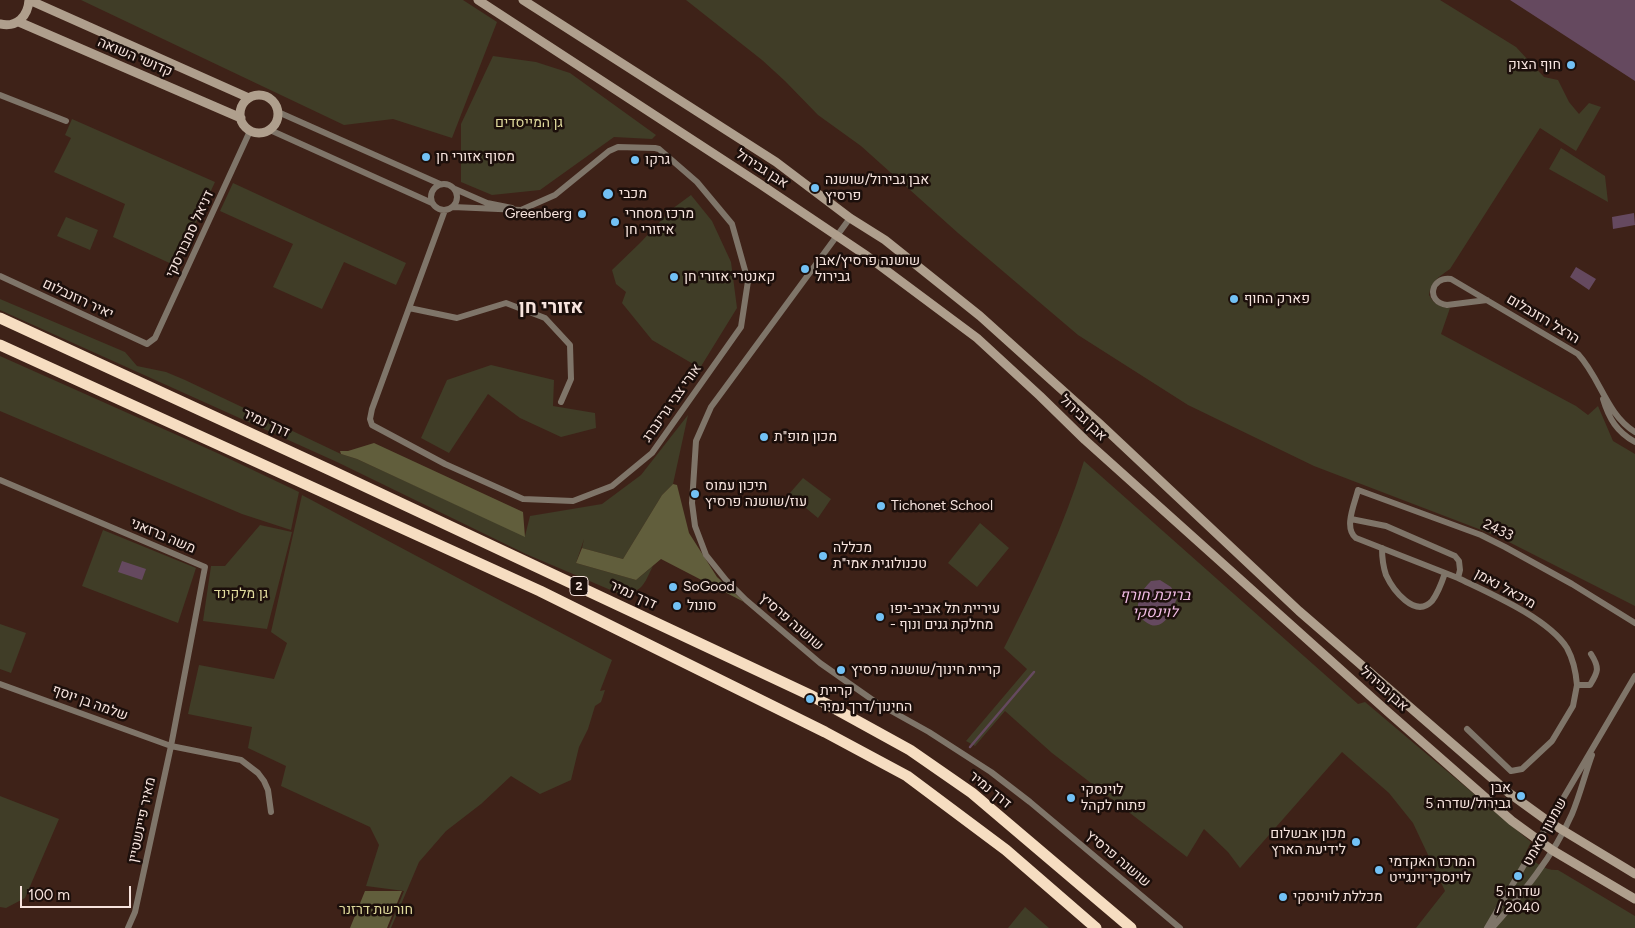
<!DOCTYPE html>
<html>
<head>
<meta charset="utf-8">
<style>
  body { margin:0 }
  #map { position:relative; width:1635px; height:928px; overflow:hidden; background:#3e2218; font-family:Figtree,sans-serif }
  canvas { display:block }
  .scale { position:absolute; left:20px; top:886px; width:111px; height:22px; box-sizing:border-box; border:2px solid #f7e4de; border-top:0; padding-left:6px; font-size:15px; line-height:18px; white-space:nowrap; color:#f7e4de; -webkit-text-stroke:4px #1c0f0b; paint-order:stroke }
</style>
</head>
<body>
<div id="map">
<canvas width="1635" height="928"></canvas>
<div class="scale">100 m</div>
</div>
<script>
const ctx = document.querySelector('canvas').getContext('2d');
ctx.lineJoin = 'round';
function paint(path, color) {
  ctx.fillStyle = color;
  ctx.fill(path, 'evenodd');
}
function strokePath(path, color, width, dash) {
  ctx.strokeStyle = color;
  ctx.lineWidth = width;
  ctx.lineCap = dash ? 'butt' : 'round';
  ctx.setLineDash(dash || []);
  ctx.stroke(path);
}
function write(font, color, halo, rows, align = 'center') {
  ctx.font = font + ' Figtree,Heebo,sans-serif';
  ctx.lineWidth = 5;
  ctx.setLineDash([]);
  ctx.textBaseline = 'middle';
  ctx.strokeStyle = halo;
  ctx.fillStyle = color;
  for (const [text, x, y, turn = 0] of rows) {
    ctx.save();
    ctx.translate(x, y);
    ctx.rotate((+turn || 0) * Math.PI / 180);
    ctx.textAlign = isNaN(turn) ? turn : align;
    if (halo) ctx.strokeText(text, 0, 0);
    ctx.fillText(text, 0, 0);
    ctx.restore();
  }
}
const green = new Path2D(`
  M81 0H463L497 22 452 138 393 119 344 125Z
  M686 0H1440L1516 47 1544 77 1558 80 1569 102 1579 114 1589 103 1601 107 1576 151 1540 128 1450 269C1439 277 1431 281 1429 295 1434 304 1439 307 1450 308L1441 334 1576 406 1588 415 1598 406 1613 441 1635 454V606L1497 536 1314 466 1188 405 1078 335 958 233 861 146 818 115 785 81 762 60Z
  M493 56 536 62 570 73 656 135 652 139 614 137 540 190 492 195 461 182V124Z
  M72 119 215 182 176 266 113 237 125 204 54 172 71 138 65 135Z
  M1561 148 1605 176 1608 202 1549 169Z
  M233 183 406 263 396 285 344 262 322 309 273 287 293 244 220 211Z
  M691 195 712 221 731 262 737 308 700 368 652 340 622 303 626 292 616 284 612 270 640 243 672 209Z
  M66 217 98 230 90 250 57 236Z
  M0 299 125 352 137 366 166 372 185 380 341 454 357 459 525 536 530 516 602 504 641 475 688 415 673 484 662 495 623 559 582 548 584 539 576 563 636 580 653 566C643 586 643 592 620 594L526 554 337 462 0 310Z
  M0 356 215 452 299 492 291 530 242 514 0 411Z
  M491 365 554 380 553 406 595 413 596 428 561 437 520 418 488 394 449 453 421 438 447 380Z
  M1084 461 1358 704 1365 702 1531 842 1525 854C1535 862 1545 871 1558 870L1635 916V928H1416L1445 891 1413 823 1389 793 1342 752 1240 868 1228 852 1204 829 1187 857 1052 753 1005 711 975 746 966 741 1027 669 1004 648C1035 587 1064 526 1084 461Z
  M803 478 831 499 818 518 789 494Z
  M302 495 612 660 600 691 605 690 601 702 595 706 588 729 579 747 571 780 540 794 511 776 481 804 446 831 419 862 391 928H389L404 891 366 886 379 845 370 827 281 786 286 766 248 748 252 727 188 714 199 665 274 679 287 643 271 632Z
  M980 523 1009 548 977 587 948 563Z
  M260 525 292 532 267 629 203 621 211 566H225Z
  M103 530 196 568 178 623 82 586Z
  M0 624 26 633 11 673 0 669Z
  M0 796 59 819 25 898 6 908 0 907Z
  M1025 907 1049 928H1008Z`);
const forest = new Path2D(`
  M374 443 523 512 525 537 357 459 341 454 340 451H348Z
  M673 484 677 485 689 533 717 577 744 602 661 559 636 580 576 563 582 548 623 559 662 495Z
  M365 891H402L387 928H350Z`);
const water = new Path2D(`
  M1510 0H1635V81Z
  M1634 213 1635 225 1613 229 1612 217Z
  M1576 267 1596 279 1589 290 1570 277Z
  M122 561 146 569 142 580 118 572Z
  M1160 580 1171 587 1177 598C1173 608 1166 629 1151 625 1146 623 1141 618 1138 615 1137 599 1140 592 1151 581Z`);
const stream = new Path2D(`
  M970 747 1034 672`);
const street = new Path2D(`
  M0 95 66 121
  M278 112 440 184
  M270 130 432 203
  M431 197a13 13 0 1 1 26 0a13 13 0 1 1-26 0Z
  M455 189 487 203 512 208
  M445 210 372 409 370 419 372 425 445 464 523 499 573 501 612 486 652 453 741 327 748 281 732 224 697 182 659 149 655 148 618 147 609 151 555 195 521 210 453 207
  M850 218 711 407 696 441 692 503 695 526 706 555 726 580 746 600 820 663 877 703 929 732 991 772 1030 802 1180 928
  M0 276 147 344 155 338 250 131
  M1487 300 1447 305C1425 302 1431 276 1451 279L1578 354C1601 379 1606 414 1635 432
  M409 308 457 318 506 303 545 318 570 345 571 379 561 402
  M1603 399C1609 419 1617 432 1635 442
  M0 480 205 567 171 746 135 912 128 928
  M1351 519 1386 526 1455 556 1459 561 1460 570 1458 578C1489 593 1548 618 1567 648 1573 659 1576 673 1577 685H1590C1598 672 1600 668 1591 654
  M1382 548C1382 558 1383 566 1386 575 1393 590 1415 619 1432 601 1438 593 1442 582 1445 573
  M1458 578 1356 538C1343 528 1355 503 1358 490L1481 535 1505 547 1572 584 1635 623
  M0 684 171 746 241 760 258 773 264 781 268 790 271 812
  M1467 729 1511 771 1522 769 1552 741 1573 706 1577 685
  M1487 928 1635 676
  M1492 928C1522 894 1553 857 1572 814 1580 795 1585 774 1592 755`);
const secondary = new Path2D(`
  M29 0 249 98
  M478 0 760 184 867 256 977 338 1040 396 1085 440 1388 712 1512 821 1552 850 1635 899
  M523 0 776 162 850 218 885 240 980 316 1100 424 1299 611 1509 793 1549 822 1635 874
  M19 22 241 118
  M0 24C17 28 28 16 29 0
  M240 114a19 19 0 1 1 38 0a19 19 0 1 1-38 0Z`);
const highway = new Path2D(`
  M0 318 330 470 812 696 910 750 972 793 1131 928
  M0 345 540 591 825 732 907 776 1006 850 1096 928`);
const markers = [
  [1571,65,5,"#72c1f5"],
  [426,157,5,"#72c1f5"],
  [635,160,5,"#72c1f5"],
  [815,188,5,"#72c1f5"],
  [608,194,6,"#72c1f5"],
  [582,214,5,"#72c1f5"],
  [615,222,5,"#72c1f5"],
  [805,269,5,"#72c1f5"],
  [674,277,5,"#72c1f5"],
  [1234,299,5,"#72c1f5"],
  [764,437,5,"#72c1f5"],
  [695,494,5,"#72c1f5"],
  [881,506,5,"#72c1f5"],
  [823,556,5,"#72c1f5"],
  [673,587,5,"#72c1f5"],
  [677,606,5,"#72c1f5"],
  [880,617,5,"#72c1f5"],
  [841,670,5,"#72c1f5"],
  [810,699,5,"#72c1f5"],
  [1521,796,5,"#72c1f5"],
  [1071,798,5,"#72c1f5"],
  [1356,842,5,"#72c1f5"],
  [1379,870,5,"#72c1f5"],
  [1518,876,5,"#72c1f5"],
  [1283,897,5,"#72c1f5"]
];
const shields = [
  [579,586,18]
];
const shieldNames = [
  ["2",579,586]
];
const streetNames = [
  ["קדושי השואה",135,57,23],
  ["אבן גבירול",762,169,33],
  ["דניאל סמבורסקי",190,234,-65],
  ["יאיר רוזנבלום",78,299,25],
  ["הרצל רוזנבלום",1543,319,31],
  ["אורי צבי גרינברג",672,403,-55],
  ["אבן גבירול",1083,418,44],
  ["דרך נמיר",266,423,25],
  ["2433",1498,530,25],
  ["משה ברזאני",163,536,23],
  ["מיכאל נאמן",1505,589,29],
  ["דרך נמיר",633,595,25],
  ["שושנה פרסיץ",791,622,41],
  ["אבן גבירול",1384,689,42],
  ["שלמה בן יוסף",90,703,20],
  ["דרך נמיר",990,790,39],
  ["מאיר פיינשטיין",142,820,-78],
  ["שמעון סאמט",1545,832,-61],
  ["שושנה פרסיץ",1118,859,40]
];
const poiNames = [
  ["חוף הצוק",1561,65,"right"],
  ["מסוף אזורי חן",436,157],
  ["גרקו",645,160],
  ["אבן גבירול/שושנה",825,180],
  ["פרסיץ",825,196],
  ["מכבי",619,194],
  ["Greenberg",572,214,"right"],
  ["מרכז מסחרי",625,214],
  ["איזורי חן",625,230],
  ["שושנה פרסיץ/אבן",815,261],
  ["גבירול",815,277],
  ["קאנטרי אזורי חן",684,277],
  ["פארק החוף",1244,299],
  ["מכון מופ\"ת",774,437],
  ["תיכון עמוס",705,486],
  ["עוז/שושנה פרסיץ",705,502],
  ["Tichonet School",891,506],
  ["מכללה",833,548],
  ["טכנולוגית אמי\"ת",833,564],
  ["SoGood",683,587],
  ["סונול",687,606],
  ["עיריית תל אביב-יפו",890,609],
  ["- מחלקת גנים ונוף",890,625],
  ["קריית חינוך/שושנה פרסיץ",851,670],
  ["קריית",820,691],
  ["החינוך/דרך נמיר",820,707],
  ["אבן",1511,788,"right"],
  ["גבירול/שדרה 5",1511,804,"right"],
  ["לוינסקי",1081,790],
  ["פתוח לקהל",1081,806],
  ["מכון אבשלום",1346,834,"right"],
  ["לידיעת הארץ",1346,850,"right"],
  ["המרכז האקדמי",1389,862],
  ["לוינסקי־וינגייט",1389,878],
  ["שדרה 5",1518,892,"center"],
  ["/ 2040",1518,908,"center"],
  ["מכללת לווינסקי",1293,897]
];
const parkNames = [
  ["גן המייסדים",529,123],
  ["גן מלקינד",241,594],
  ["חורשת דרזנר",376,910]
];
const waterNames = [
  ["בריכת חורף",1155,596],
  ["לוינסקי",1155,613]
];
const districtNames = [
  ["אזורי חן",551,307]
];
paint(green, '#403d27');
paint(forest, '#615e3c');
paint(water, '#65495f');
strokePath(stream, '#65495f', 2.5);
strokePath(street, '#7f7569', 6);
strokePath(secondary, '#af9f8d', 9);
strokePath(highway, '#f6ddc1', 11);
for (const [x, y, r, color] of markers) {
  const dot = new Path2D();
  dot.arc(x, y, r, 0, 2 * Math.PI);
  ctx.fillStyle = color;
  ctx.fill(dot);
  strokePath(dot, '#1c0f0b', 2);
}
for (const [x, y, w] of shields) {
  const box = new Path2D();
  box.roundRect(x - w / 2, y - 9.5, w, 19, 4);
  ctx.fillStyle = '#1c0f0b';
  ctx.fill(box);
  strokePath(box, '#f7e4de', 1);
}
write('bold 12px', '#f7e4de', null, shieldNames);
write('14px', '#f7e4de', '#1c0f0b', streetNames);
write('14px', '#f7e4de', '#1c0f0b', poiNames, 'left');
write('14px', '#e0da9c', '#1c0f0b', parkNames);
write('italic 15px', '#f2bce5', '#1c0f0b', waterNames);
write('bold 19px', '#f7e4de', '#1c0f0b', districtNames);
</script>
</body>
</html>
